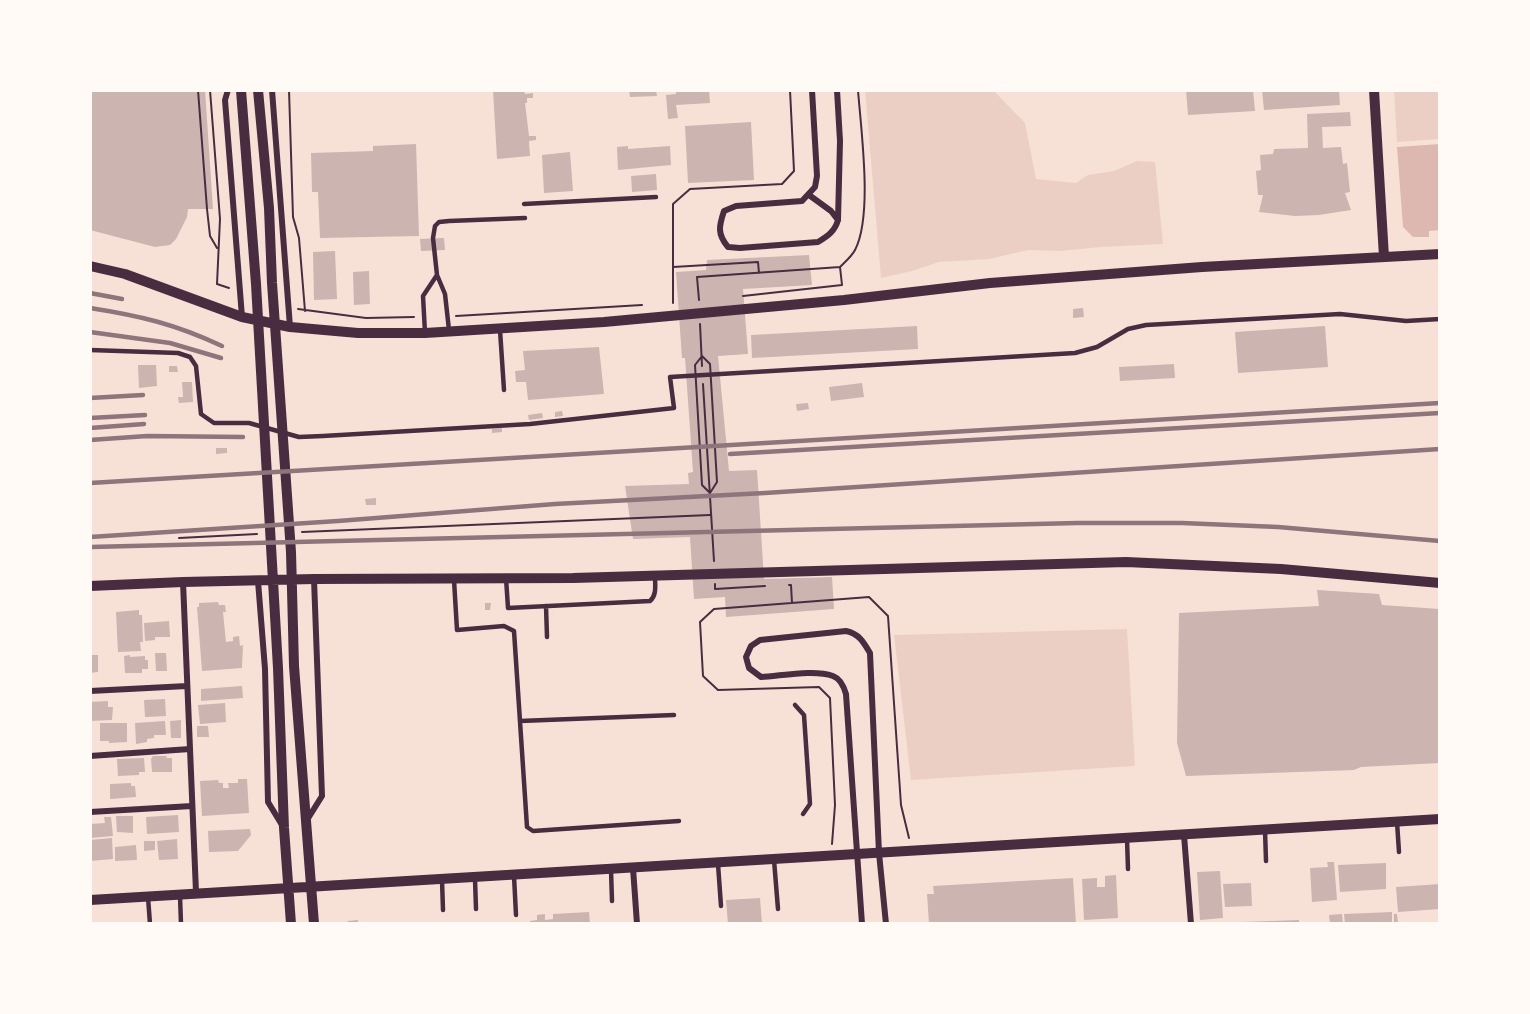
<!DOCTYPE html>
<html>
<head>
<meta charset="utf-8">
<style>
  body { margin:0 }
  #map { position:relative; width:1530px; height:1014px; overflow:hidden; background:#f7e1d7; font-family:Helvetica,sans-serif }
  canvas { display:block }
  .frame { position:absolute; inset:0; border:92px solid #fffaf5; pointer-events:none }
</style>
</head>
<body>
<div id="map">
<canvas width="1530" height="1014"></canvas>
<div class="frame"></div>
</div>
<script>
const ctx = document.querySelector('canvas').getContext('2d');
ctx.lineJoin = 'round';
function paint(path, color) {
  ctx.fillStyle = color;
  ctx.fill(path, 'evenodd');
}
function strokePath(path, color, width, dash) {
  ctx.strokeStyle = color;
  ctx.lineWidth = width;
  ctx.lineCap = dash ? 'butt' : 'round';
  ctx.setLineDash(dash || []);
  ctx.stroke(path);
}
const green = new Path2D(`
  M865 90H993L1025 123 1036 179 1076 183 1088 175 1114 171 1137 161 1155 162 1163 244 1101 247 1060 251 1028 250 989 259 939 262 912 271 881 278Z
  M1394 90H1440V139L1397 142Z
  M1127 629 1135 766 911 780 894 635Z`);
const water = new Path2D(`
  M1440 144V230L1429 231V237H1413L1403 227 1397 147Z`);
const building = new Path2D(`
  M90 90H205L213 209H188L187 217 176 239 170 245 155 247 90 230Z
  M493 90H524L525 94 533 93V98H527V103H525L529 136H536V140L529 141 530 156 497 159Z
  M629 90H656L657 96 630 97Z
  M709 90 710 103 676 105 678 118 668 119 666 95 676 94V91Z
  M1186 90H1253L1255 111 1188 115Z
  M1262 90H1339L1340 105 1264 110Z
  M1350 112 1351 126 1322 127 1323 148 1341 147 1343 164 1347 163 1350 192 1345 193 1351 210 1319 215 1295 216 1259 212 1263 195H1258L1256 171 1261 170 1260 155 1273 154 1274 149 1308 148 1307 114Z
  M751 122 754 180 688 183 685 126Z
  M416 144 419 236 320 238 318 192H312L311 153 373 151V146Z
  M628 146V149L670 146 671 165 618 170 617 147Z
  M570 152 573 191 544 193 542 155Z
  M656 174 657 190 632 192 631 176Z
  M444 238 445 250 421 251 420 239Z
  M335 251 337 299 314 300 313 252Z
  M809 255 812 285 743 289 748 354 718 356 729 471 757 470 764 579 832 577 834 609 726 617 725 597 694 599 690 537 633 539 625 486 689 484 688 473 693 472 685 358H682L676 272 706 270 707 260Z
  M369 271 370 304 354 305 353 272Z
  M1083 308 1084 317 1073 318V309Z
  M917 326 918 349 752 358 751 335Z
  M1325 326 1328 367 1238 373 1235 332Z
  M599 347 604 394 528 400 526 382H516L515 371 525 370 523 351Z
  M1174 364 1175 378 1120 381 1119 367Z
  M138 365H156L157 386 139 388Z
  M169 366H177L178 372H169Z
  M182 382H192L193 402 179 403 178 397H183Z
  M862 383 864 397 831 401 829 387Z
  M808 403 809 409 797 411 796 404Z
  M562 411 563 416 555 417V412Z
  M542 413 543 418 529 420 528 415Z
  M502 428V432L492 433V429Z
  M216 448H227V453L216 454Z
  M376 498V505H366L365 499Z
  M1317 590 1379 594 1382 605 1440 609V763L1361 767 1354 770 1186 776 1177 743 1179 613 1319 606Z
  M218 602 219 605H225L226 612H223L226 642 233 641V637L239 636 240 646 243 645 242 668 202 671 197 607H199V603Z
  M485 603H491L490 610H485Z
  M139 610V615H142L143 642H140L141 651 118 652 116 612Z
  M169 621 170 637H155V640L145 641 144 623Z
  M155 653H166L167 671H156Z
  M90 655H98V672L90 673Z
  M130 655V657L145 656V660H148V669H142V673H125L124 656Z
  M242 686 243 698 201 701V689Z
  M165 699 166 716 145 717 144 700Z
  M108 701V707H113L112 720 90 721V702Z
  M225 703 226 722 200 724 198 705Z
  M181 720V738H171L170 721Z
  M165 721 166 735H154V738L147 739V742L136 744 135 723Z
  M100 723H127V742L109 743V741H100Z
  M197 726H208L209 737H197Z
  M153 756H167L166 758H172V772H152L151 759Z
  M144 758 145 772H139V775L118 776 117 759Z
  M238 779H247L249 813 202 816 200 781 218 780 219 783H223V788H229L228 783H238Z
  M131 783V786H135L136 797 110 799V784Z
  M178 815 179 832 147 834 146 817Z
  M116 816H133V833L117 832Z
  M104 817H111L113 836 90 838V824L105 823Z
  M250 829 251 835 238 851 209 852 208 831Z
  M112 838 113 859 90 861V840Z
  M177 839 178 859 159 860 157 841Z
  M144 841H155V850L144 851Z
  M136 845 137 860 115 861V847Z
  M1327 862H1334L1337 900 1312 902 1310 868 1328 867Z
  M1386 863V889L1340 892 1338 865Z
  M1220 871 1223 918 1200 920 1197 872Z
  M1116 875 1118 918 1084 920 1082 879 1097 878V887H1105V876Z
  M1073 878 1076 924H929L927 894H934L933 886Z
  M1251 883 1252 906 1225 907 1223 884Z
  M1440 884V909L1398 912 1396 887Z
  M760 898 762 924H728L726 900Z
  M589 912 590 924H530V921L537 920V915L545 914V920L553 919V914Z
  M1392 912V924H1345L1344 914Z
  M1342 914 1343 924H1330L1329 915Z
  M1394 914H1397L1398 924H1394Z
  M358 920V924H345L348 921Z
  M1299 920V924H1242V922Z`);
const path = new Path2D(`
  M198 90 207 209 210 236 217 248
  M210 90 220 219 217 284 229 288
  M289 90 293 217 299 238 305 311
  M161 91 182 90
  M673 267 758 262 759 273
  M840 267 842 285
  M743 296 842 285
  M699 300 697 277 840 267C845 262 852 256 855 250 873 215 861 131 858 90
  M673 303V204L690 189 782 184 794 171 790 90
  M298 309 366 318 414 317
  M456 316 642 305
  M700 324 702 366
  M702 356 710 364 717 482 710 493 702 485 695 365Z
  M703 384 714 561
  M302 532 710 515
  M179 538 257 534
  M715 584V589L765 586
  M789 585H791L792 603
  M832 844 835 805 830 698 819 687 718 690 703 676 700 622 714 609 869 597 888 616 901 805 909 838`);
const service = new Path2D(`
  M524 204 656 197
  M449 330 445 294 437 275 433 238 435 226 439 222 449 221 525 218
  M500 330 504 390
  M425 333 423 296 437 275
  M90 350 178 353 190 357 196 366 201 414 214 423H249L299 437 323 436 530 424 674 408 670 377 1075 353 1097 347 1128 329 1146 325 1340 314 1406 321 1440 319
  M506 578 508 608 650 601C657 595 655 585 655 577
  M454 580 457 630 504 626 514 631 527 827 533 831 679 821
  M546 606 547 637
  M795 705 804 715 810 804 803 814
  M520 721 674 715
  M1397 822 1399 852
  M1265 830 1266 861
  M1127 839 1128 869
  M774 860 778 909
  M718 864 721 906
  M611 870 612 901
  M514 876 516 915
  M475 879 476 909
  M442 880 443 910
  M180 896 181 924
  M148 897 150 924`);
const minor = new Path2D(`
  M228 90 225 100 242 317
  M272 90 290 327
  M812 90 817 176 815 187 802 201 736 206 724 211C719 226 717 234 728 247L740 248 818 242C828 236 835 231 838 220L840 141 837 90
  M809 195 831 211 838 220
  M258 581 265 669 268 802 282 825
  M183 582 196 892
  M90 691 187 686
  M90 756 190 749
  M90 812 192 806
  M307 820 322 796 314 579
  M1184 835 1191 924
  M633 868 637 924
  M862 924 846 694C844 687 841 679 833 676 814 669 781 676 761 677L749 668 746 657 751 646 760 640 846 631C859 634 863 641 870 653L879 853 886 924`);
const tertiary = new Path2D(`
  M241 90 256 284 278 668 284 828 291 924
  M258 90 269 208 272 283 291 552 294 666 314 924
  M1374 90 1384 257
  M90 266 125 274 242 317 290 327 358 333H425L604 322 844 300 990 283 1202 267 1440 254
  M90 586 183 582 314 579 573 578 1126 562 1281 569 1440 583
  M90 900 1440 819`);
const rail = new Path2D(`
  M90 293 122 299
  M90 308C141 316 175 324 222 346
  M90 332 170 343 221 358
  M90 398 143 395
  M90 418 145 415
  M90 428 144 424
  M90 440 147 436 243 437
  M730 454 1440 413
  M90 483 1440 403
  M90 537 338 521 555 504 765 493 1440 449
  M90 547 1077 523H1182L1278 527 1440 541`);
paint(green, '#ebcfc5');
paint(water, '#dcb8b0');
paint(building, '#ccb4b1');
strokePath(path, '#4a2c40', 2);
strokePath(service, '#4a2c40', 4.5);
strokePath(minor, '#4a2c40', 6);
strokePath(tertiary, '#4a2c40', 10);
strokePath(rail, '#8f747c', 4.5);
</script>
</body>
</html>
